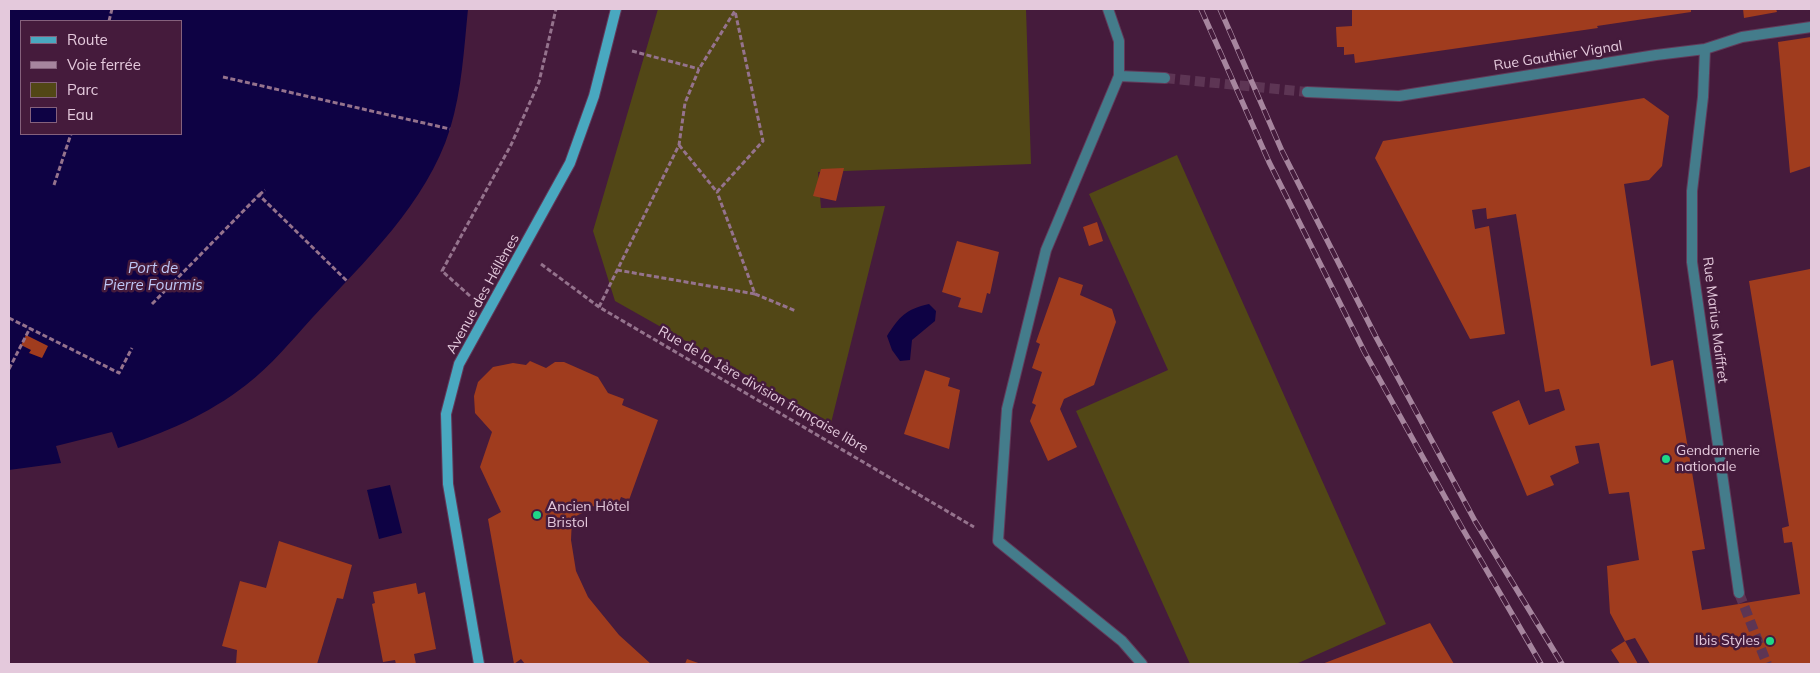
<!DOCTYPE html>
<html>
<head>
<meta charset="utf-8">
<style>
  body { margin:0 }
  #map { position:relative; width:1820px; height:673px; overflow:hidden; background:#451b3c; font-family:Mulish,sans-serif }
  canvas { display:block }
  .frame { position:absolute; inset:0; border:10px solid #e4c9dc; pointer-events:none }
  .legend { position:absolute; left:20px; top:20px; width:162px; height:115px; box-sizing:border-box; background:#451b3c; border:1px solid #85617c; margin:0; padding:6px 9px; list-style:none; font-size:15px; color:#e4c9dc }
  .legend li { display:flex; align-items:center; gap:10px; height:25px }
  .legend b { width:25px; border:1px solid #85617c }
</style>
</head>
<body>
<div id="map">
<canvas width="1820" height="673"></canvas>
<div class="frame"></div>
<ul class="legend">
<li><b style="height:6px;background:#49a8c0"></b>Route</li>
<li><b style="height:6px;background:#a6859e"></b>Voie ferrée</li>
<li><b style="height:14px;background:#524716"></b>Parc</li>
<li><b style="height:14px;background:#0e0244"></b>Eau</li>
</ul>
</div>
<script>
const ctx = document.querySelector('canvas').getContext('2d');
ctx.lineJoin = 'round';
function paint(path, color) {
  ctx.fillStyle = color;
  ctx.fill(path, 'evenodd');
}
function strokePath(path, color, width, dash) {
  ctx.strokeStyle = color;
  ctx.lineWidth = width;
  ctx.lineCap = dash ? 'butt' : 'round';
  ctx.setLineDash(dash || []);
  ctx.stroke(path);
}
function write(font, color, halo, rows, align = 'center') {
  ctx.font = font + ' Mulish,sans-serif';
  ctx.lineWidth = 5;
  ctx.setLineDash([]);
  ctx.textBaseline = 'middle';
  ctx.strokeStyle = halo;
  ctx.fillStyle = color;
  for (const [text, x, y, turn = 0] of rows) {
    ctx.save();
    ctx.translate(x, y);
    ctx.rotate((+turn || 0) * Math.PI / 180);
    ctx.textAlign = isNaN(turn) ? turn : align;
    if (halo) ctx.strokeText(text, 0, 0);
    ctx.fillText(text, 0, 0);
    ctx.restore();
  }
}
const green = new Path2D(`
  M658 9H1026L1031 164 818 172 821 208 885 206 831 423 615 301 593 231Z
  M1177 155 1386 624 1296 664H1190L1076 411 1168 370 1089 194Z`);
const water = new Path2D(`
  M9 9H468C464 48 462 90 450 129 427 203 364 262 313 317 292 340 271 366 246 385 209 414 163 434 118 448L112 432 56 446 61 463 9 470ZM21 21H181V134H21Z
  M929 304 936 311 935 321 912 340 910 360 900 361 892 350 887 336C899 317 906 309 929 304Z
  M390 485 402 533 379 539 367 490Z`);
const building = new Path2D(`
  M1352 9H1691V12L1597 26 1598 28 1355 63 1354 54 1344 55V47H1337L1336 27 1352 26Z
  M1743 9H1776L1777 12 1744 18Z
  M1811 37V166L1790 173 1778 42Z
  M1644 98 1669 116 1662 166 1649 180 1624 184 1651 366 1673 360 1705 549 1692 551 1702 610 1800 594 1792 542 1784 543 1782 528 1789 526 1749 281 1810 269 1811 664H1650L1635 638 1625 641 1610 613 1607 566 1639 560 1629 492 1609 494 1599 443 1575 446 1579 463 1550 476 1554 485 1527 496 1492 412 1519 400 1529 425 1565 410 1559 389 1545 392 1516 214 1487 219 1486 208 1472 210 1475 229 1489 226 1505 334 1470 339 1375 158 1383 141Z
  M844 168 836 201 813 196 821 169Z
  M1097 222 1103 241 1089 246 1083 227Z
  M957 241 999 252 990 294 987 293 982 313 958 307 961 298 942 292Z
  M1059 277 1083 285 1080 295 1112 309 1116 322 1094 385 1064 399 1060 409 1077 447 1048 461 1030 421 1036 405 1032 403 1042 372 1032 368 1040 344 1036 342Z
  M26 335 48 346 42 358 29 353 31 350 21 345Z
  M530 361 546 368 555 362H564L598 377 608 393 624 399 622 405 658 420 629 500 621 497 617 507 601 500 598 507 592 506 590 509 572 518 571 540 576 571 588 597 619 635 651 664H525L521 659 514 664 488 519 501 512 480 467 492 432 475 413 474 396 478 382 493 367 513 363 526 365Z
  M925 370 950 378 948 386 960 390 949 449 904 434Z
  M279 541 352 565 343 599 337 598 317 664H236L237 650 222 646 240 581 266 588Z
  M416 583 418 594 425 592 436 649 414 654 416 664H396L395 660 383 662 372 604 375 603 373 592Z
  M1430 623 1454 664H1322Z
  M1625 641 1638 664H1620L1611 650Z
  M687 659 701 664H685Z`);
const minorTunnel = new Path2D(`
  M1165 78 1307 92
  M1739 593 1767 664`);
const path = new Path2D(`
  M109 21 112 9
  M632 51 699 69
  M223 77 450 129
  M679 145 717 192 763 141 735 11
  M54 185 71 134
  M259 195 265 190
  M541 264 599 307 974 527
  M617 270 755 294 717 192
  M755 294 796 311
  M470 296 442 271 511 145 539 82 556 9
  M152 304 259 195 347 281
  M599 307 679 145 685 103 699 69 736 9
  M9 318 119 373 132 348
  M9 369 30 328`);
const minor = new Path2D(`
  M1108 9 1119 41V76L1046 250 1007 409 998 541 1122 641 1142 664
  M1705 49 1703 97 1692 191V262L1739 593
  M1119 76 1165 78
  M1307 92 1399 96 1656 55 1705 49 1742 37 1811 27`);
const secondary = new Path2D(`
  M479 664 448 484 446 414 459 364 570 163 594 96 616 9`);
const rail = new Path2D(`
  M1201 9 1269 162 1365 353 1461 526 1541 664
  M1220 9 1282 151 1376 337 1475 521 1562 664`);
const markers = [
  [1666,459,5,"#1fd887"],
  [537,515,5,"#1fd887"],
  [1770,641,5,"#1fd887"]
];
const streetNames = [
  ["Rue Gauthier Vignal",1558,56,-9],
  ["Avenue des Héllènes",483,294,-61],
  ["Rue Marius Maiffret",1715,320,83],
  ["Rue de la 1ère division française libre",763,390,30]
];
const poiNames = [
  ["Gendarmerie",1676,451],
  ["nationale",1676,467],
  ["Ancien Hôtel",547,507],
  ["Bristol",547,523],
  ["Ibis Styles",1760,641,"right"]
];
const waterNames = [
  ["Port de",153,268],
  ["Pierre Fourmis",153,285]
];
paint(green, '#524716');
paint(water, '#0e0244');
paint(building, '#a03c1e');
strokePath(minorTunnel, '#5d3554', 10, [10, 5]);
strokePath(minor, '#623a59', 12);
strokePath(secondary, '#623a59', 12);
strokePath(path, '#95738d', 3, [5, 2.5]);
strokePath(minor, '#447c8b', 10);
strokePath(secondary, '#49a8c0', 10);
strokePath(rail, '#a6859e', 5.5);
strokePath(rail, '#451b3c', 4, [11]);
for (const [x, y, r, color] of markers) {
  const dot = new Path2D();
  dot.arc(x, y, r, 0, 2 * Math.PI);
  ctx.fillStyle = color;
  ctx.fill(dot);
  strokePath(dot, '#451b3c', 2);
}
write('14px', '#e4c9dc', '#451b3c', streetNames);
write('14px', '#e4c9dc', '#451b3c', poiNames, 'left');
write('italic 15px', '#bfc8f8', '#451b3c', waterNames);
</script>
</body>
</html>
